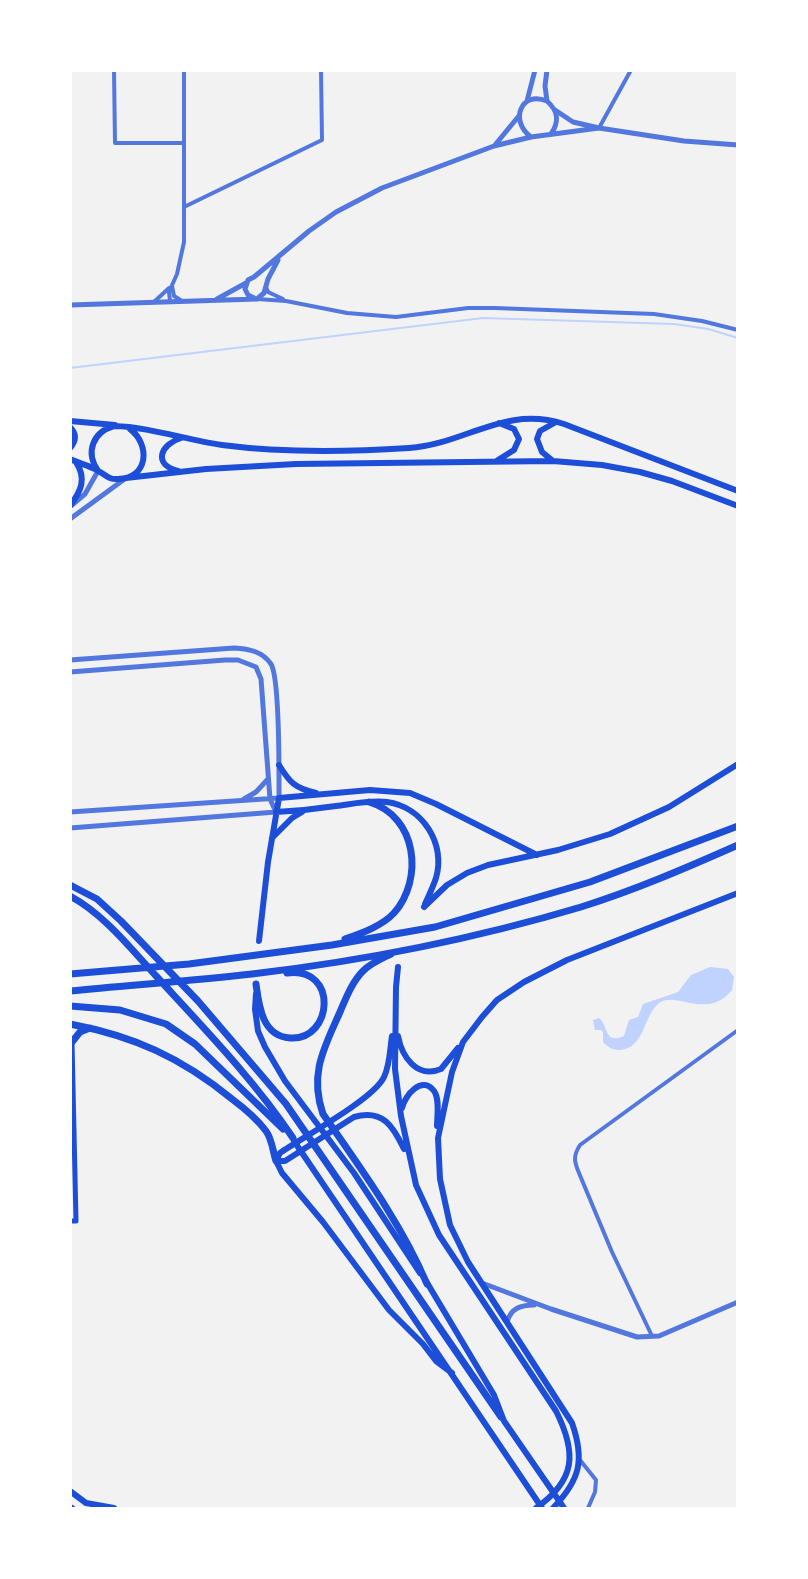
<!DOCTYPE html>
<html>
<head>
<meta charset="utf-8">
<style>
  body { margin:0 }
  #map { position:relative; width:808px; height:1579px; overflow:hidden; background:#f2f2f2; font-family:"Nunito Sans",sans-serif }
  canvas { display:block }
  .frame { position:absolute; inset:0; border:72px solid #fff; pointer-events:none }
</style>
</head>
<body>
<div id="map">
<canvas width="808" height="1579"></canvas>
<div class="frame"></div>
</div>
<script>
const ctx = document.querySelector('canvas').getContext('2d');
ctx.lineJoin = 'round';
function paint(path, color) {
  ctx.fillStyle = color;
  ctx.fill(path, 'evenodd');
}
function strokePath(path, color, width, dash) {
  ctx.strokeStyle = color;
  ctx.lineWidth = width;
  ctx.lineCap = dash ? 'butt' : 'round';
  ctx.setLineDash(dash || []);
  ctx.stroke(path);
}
const water = new Path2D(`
  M710 967 728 969 734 977 732 990C707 1021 676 990 659 1003 643 1016 645 1049 619 1050 612 1050 608 1047 603 1042V1032L601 1030H595L593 1020 599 1018C609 1026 604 1045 624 1036L629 1020 638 1017 643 1004 678 992 691 975Z`);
const stream = new Path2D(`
  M70 368 483 318 674 324 708 329 738 338`);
const minor = new Path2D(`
  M114 70 115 143H183
  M599 128 631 70
  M184 207 322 140 321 70
  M172 286 174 296 182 301
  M266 287 268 292 283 299
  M257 299 286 301 347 313 396 317 468 308H495L654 314 702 321 738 330
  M170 301 169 292 177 274 184 242V70
  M154 302 169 288
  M652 1336 612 1252 579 1173C574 1161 573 1156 580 1145L738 1030
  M580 1460 596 1480 595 1492 588 1508`);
const tertiary = new Path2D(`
  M547 70 545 86 547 101
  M527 101 535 70
  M555 110 573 122 599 128 684 141 738 145
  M531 137C509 121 521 90 547 101 558 111 560 121 551 134
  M495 145 518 117
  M254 298 248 295 245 289 248 280 254 277 309 231 336 212 382 188 494 146 531 137 599 128
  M217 299 246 283
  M70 305 257 299 264 293 268 279 278 260
  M72 505 85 494 98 471
  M70 519 126 478
  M70 660 234 648C249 649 262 651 271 664 280 679 279 776 279 798L70 812
  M70 672 225 660H238L256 667 261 679 270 799 276 812 70 828
  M244 799 256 792 268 779
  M482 1283 551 1309 637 1337 659 1336 738 1302
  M507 1322C511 1308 521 1305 534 1305`);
const secondary = new Path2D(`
  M70 1221H76L72 1042`);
const primary = new Path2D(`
  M70 421 115 425
  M70 427C77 434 76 441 70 448
  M70 459C79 463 89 466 97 470 104 474 109 480 118 479 148 479 151 445 130 429
  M498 460 514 450 519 439 514 429 499 423
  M553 461 542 452 537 439 540 431 556 422
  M98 471C85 452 93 432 114 426 150 427 186 440 222 445 283 453 347 452 409 448 466 444 504 405 564 424L738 491
  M178 471C152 464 161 444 181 438
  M126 478 206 469 296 464 553 461 602 465 640 472 672 481 738 506
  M70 506C81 491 87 479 76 462
  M279 765C290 783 295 788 316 793
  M276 812C296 811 316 809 336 806 352 804 370 800 387 802 423 807 446 844 436 878 433 887 429 895 425 904
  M272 838 292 818 302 812
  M424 907 447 885 467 873 488 865 558 850 610 834 669 807 738 764
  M259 941 268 862 279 798 370 790 410 793 436 804 537 855
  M398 967 396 987 395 1069 401 1116 416 1185 439 1235 556 1411C577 1453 576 1480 536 1508
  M256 994 255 1009 258 1031 265 1047 285 1081 354 1173 420 1273
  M392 1036C390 1048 390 1065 384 1077 374 1099 303 1137 280 1153L276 1161 282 1173 323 1222 389 1310 423 1344 436 1361 452 1373
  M398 1036C402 1057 417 1079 441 1069L458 1048
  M402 1108C405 1095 422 1075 434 1091 440 1099 437 1116 437 1126
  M294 1141 542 1508
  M276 1161H285L354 1117C383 1109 393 1126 404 1149
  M426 1281 494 1395 504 1421 564 1508
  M70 1491 86 1503 114 1508
  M70 1507 72 1508
  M553 1508C580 1480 585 1460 572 1423L468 1262 450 1225 440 1179 438 1138 452 1072 463 1042 482 1017 497 1000 524 982 567 960 738 893`);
const trunk = new Path2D(`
  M70 885 97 899 121 921 198 1001 286 1104 501 1417
  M70 896C105 915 131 949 157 977 204 1028 255 1081 293 1138
  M345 939C362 933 382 926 394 913 424 879 417 816 369 802
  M391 954C381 959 371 963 363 971 352 982 346 998 340 1012 324 1048 309 1074 323 1114 361 1169 401 1223 427 1284
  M70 974 189 964 332 945 435 927 590 882 738 826
  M256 984C259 1006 262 1036 290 1038 333 1041 339 966 287 973
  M70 991C131 985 191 981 252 974 362 961 474 939 581 907 635 890 686 868 738 845
  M70 1006 120 1010 166 1024 195 1044 283 1129
  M70 1024C134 1036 182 1058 232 1099 244 1108 257 1119 266 1131 272 1139 273 1152 276 1161
  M72 1042 80 1032 90 1028`);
paint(water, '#bfd3fe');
strokePath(stream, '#bfd3fe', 2);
strokePath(minor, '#5277de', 4);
strokePath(tertiary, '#5277de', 5);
strokePath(secondary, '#1d4ed8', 5);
strokePath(primary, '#1d4ed8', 6);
strokePath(trunk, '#1d4ed8', 7);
</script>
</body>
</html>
